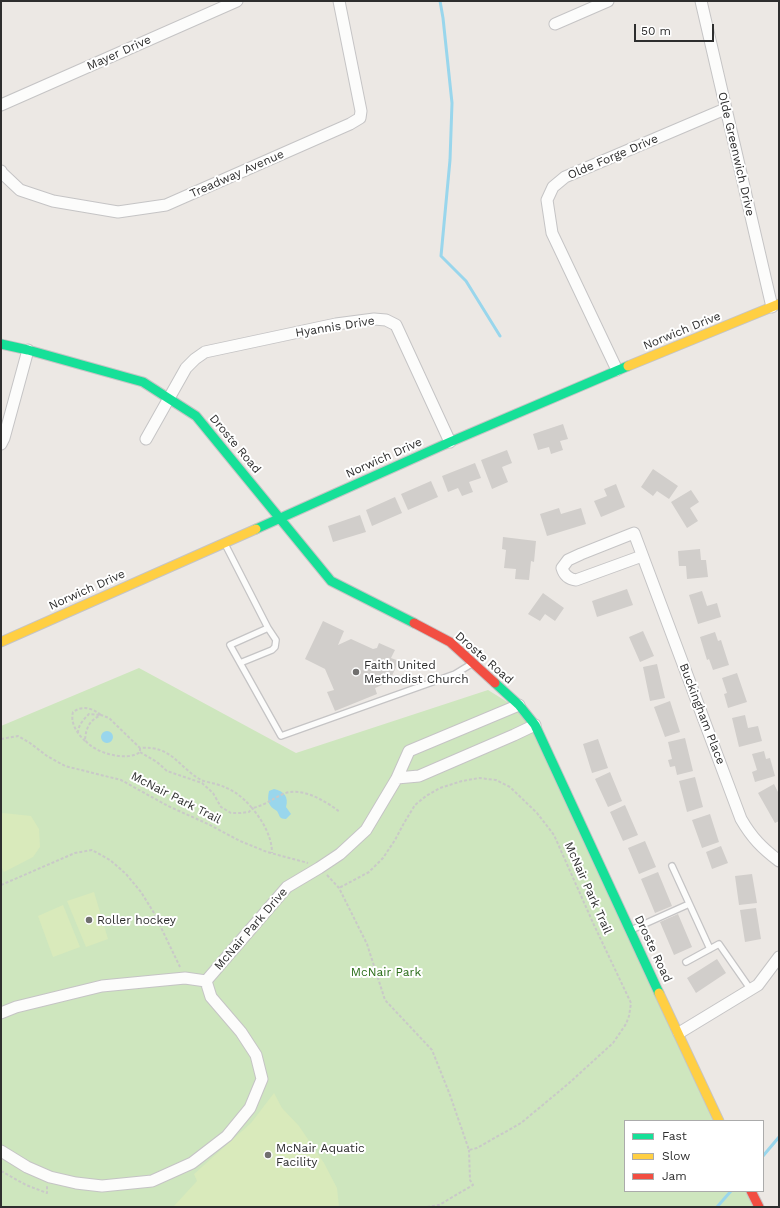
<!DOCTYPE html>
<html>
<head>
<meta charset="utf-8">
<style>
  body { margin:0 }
  #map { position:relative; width:780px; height:1208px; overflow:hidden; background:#ece8e4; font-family:"Work Sans",sans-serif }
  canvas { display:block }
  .frame { position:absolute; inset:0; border:2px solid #2e2e2e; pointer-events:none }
  .legend { position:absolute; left:624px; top:1120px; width:140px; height:72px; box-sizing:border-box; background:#fff; border:1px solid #ababab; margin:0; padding:5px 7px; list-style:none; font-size:12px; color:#2e2e2e }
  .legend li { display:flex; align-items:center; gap:8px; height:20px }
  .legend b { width:20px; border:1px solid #ababab }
  .scale { position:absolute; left:634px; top:24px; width:80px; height:18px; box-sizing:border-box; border:2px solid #2e2e2e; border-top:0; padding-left:5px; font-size:12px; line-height:14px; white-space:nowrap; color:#2e2e2e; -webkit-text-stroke:3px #fff; paint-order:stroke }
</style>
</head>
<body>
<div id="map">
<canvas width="780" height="1208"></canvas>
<div class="frame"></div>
<ul class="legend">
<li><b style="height:5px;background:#16e098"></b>Fast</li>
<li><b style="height:5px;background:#ffcf43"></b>Slow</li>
<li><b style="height:5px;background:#f24e42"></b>Jam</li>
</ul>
<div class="scale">50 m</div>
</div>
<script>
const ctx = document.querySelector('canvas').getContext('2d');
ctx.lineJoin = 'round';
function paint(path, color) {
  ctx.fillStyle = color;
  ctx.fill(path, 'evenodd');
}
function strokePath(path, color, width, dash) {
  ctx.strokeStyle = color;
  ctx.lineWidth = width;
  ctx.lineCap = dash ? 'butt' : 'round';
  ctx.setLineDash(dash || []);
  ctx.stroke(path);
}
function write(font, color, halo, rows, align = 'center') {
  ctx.font = font + ' "Work Sans",sans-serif';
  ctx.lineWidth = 4;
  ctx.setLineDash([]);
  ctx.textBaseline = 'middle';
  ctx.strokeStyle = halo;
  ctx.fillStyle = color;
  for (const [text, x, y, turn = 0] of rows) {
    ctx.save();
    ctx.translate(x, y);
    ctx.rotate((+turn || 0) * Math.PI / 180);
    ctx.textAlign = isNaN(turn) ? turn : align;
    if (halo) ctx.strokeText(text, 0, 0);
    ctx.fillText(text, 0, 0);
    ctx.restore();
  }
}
const green = new Path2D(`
  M139 668 296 753 488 690 525 713 720 1121H625V1191H753L761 1207H1V726Z`);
const pitch = new Path2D(`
  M3 813 31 816 39 829 40 847 33 857 4 872 1 866V814Z
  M94 892 108 939 86 947 67 901Z
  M63 905 80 947 53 957 38 916Z
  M274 1093 282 1108 299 1126 324 1163 337 1188 339 1207H173L197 1181 194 1174 251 1123Z`);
const water = new Path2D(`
  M101 737a6 6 0 1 1 12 0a6 6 0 1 1-12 0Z
  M274 789C284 791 289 797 286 807L291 814 286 819C279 819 280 816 277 811 268 806 267 801 269 791Z`);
const stream = new Path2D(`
  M440 1 443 18 452 103 450 160 441 256 466 281 500 336
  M763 1156 779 1137
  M717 1207 731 1191`);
const building = new Path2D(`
  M563 424 568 439 560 441 563 450 551 454 549 447 538 450 533 434Z
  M507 450 512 463 502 467 508 482 492 489 481 460Z
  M475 463 481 478 469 482 473 492 462 496 458 488 448 492 442 476Z
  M653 469 678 486 669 499 657 491 653 496 641 487Z
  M431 481 438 497 408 510 401 494Z
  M616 484 625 507 601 517 594 501 607 496 604 489Z
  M691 490 699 502 690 508 698 521 687 528 671 502Z
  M395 497 402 513 372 526 366 510Z
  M559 508 561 514 581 508 586 524 547 536 540 514Z
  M360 515 366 532 333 542 328 526Z
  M503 537 536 541 534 562 531 561 529 580 515 579 516 569 504 568 506 550 502 549Z
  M700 549 701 560H706L708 577 687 579 686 566H679L678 551Z
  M627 589 633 605 597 617 592 601Z
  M702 591 707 606 717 603 721 617 698 624 689 595Z
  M543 593 564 608 555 621 545 614 540 621 528 614Z
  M323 621 344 631 338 645 351 639 373 649 377 648 379 643 395 650 391 658 399 661 389 682 375 688 377 694 335 711 327 692 334 690 325 669 305 659Z
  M643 631 654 656 640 662 629 637Z
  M715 632 718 641 721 640 729 665 713 670 709 659 707 660 700 637Z
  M657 664 665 698 650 701 643 667Z
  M737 673 747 702 728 708 724 694 727 693 722 678Z
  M670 701 680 732 665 737 654 707Z
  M745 715 748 728 758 726 762 741 739 747 732 718Z
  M685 738 693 771 677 775 675 766 670 767 668 760 672 759 668 742Z
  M598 739 608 768 592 773 583 744Z
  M764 751 766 759 770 758 775 776 755 782 752 772 757 770 752 754Z
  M610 772 622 801 608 807 595 779Z
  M695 777 703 807 687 812 679 781Z
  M774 784 779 794V821L775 823 758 793Z
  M625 805 638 835 623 841 610 812Z
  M710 814 719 842 702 848 692 820Z
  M645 841 656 867 639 874 628 848Z
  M721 846 728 863 712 869 706 852Z
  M658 872 672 906 655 913 641 879Z
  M752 874 757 903 739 905 735 876Z
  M756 908 761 939 745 942 740 910Z
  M678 914 692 947 674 955 660 922Z
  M717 959 726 973 696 993 687 978Z`);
const path = new Path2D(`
  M78 733C78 725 84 719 89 714L100 715
  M1 739 18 736 30 743 47 756 65 766 121 780 168 806 208 824 240 841 267 852 308 863
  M85 741C77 733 70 723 73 712 83 705 92 708 101 715
  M140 748V752C127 762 94 753 85 740 86 727 90 720 101 715L109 718 140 748C172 745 178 767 201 780 206 782 212 783 216 784 232 789 241 795 252 808 264 806 272 799 283 794 302 786 325 801 340 812
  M140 752 157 762 167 771 202 783 213 793 221 807 231 813H241L249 812 252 808C262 820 272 836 272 853
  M327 875 339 888 367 944 385 1000 432 1050 450 1095 469 1150 477 1148 521 1123 568 1084 613 1043 626 1024 629 1016 631 1003 594 925 554 835 537 813 510 787 496 780 479 778 462 781 440 788 426 796 415 805 404 823 395 840 383 858 369 872 339 888
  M1 885 75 853 92 850 110 860 126 874 141 892 154 913 180 967
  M1 1171 26 1185 47 1193V1186
  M427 1207 439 1205 473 1185 470 1180 469 1150`);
const lane = new Path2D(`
  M225 544 268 628 230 645 281 736 455 674 473 663
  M240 663 272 650 275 647 276 640 268 628
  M672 866 710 949
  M631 930 689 904
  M686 962 719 944 751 990`);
const street = new Path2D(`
  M701 1 772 307
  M555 24 608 1
  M1 105 237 1
  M1 171 2 173 20 190 53 201 118 212 166 205 350 124 360 118 361 111 339 1
  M617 370 552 233 547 200 553 187 565 177 725 109
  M146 439 186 368 195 359 205 352 336 324 374 319 386 320 396 325 450 442
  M1 444 4 438 28 350
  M642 556 576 580C568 579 564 575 562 568L568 560 581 554 634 533 741 819C752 838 762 848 779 861
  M519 705 409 751 397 778 419 776 514 735 535 725
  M206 981 287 887 319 868 340 854 366 830 397 778
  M1 1013 16 1007 102 986 185 978 206 981 211 997 241 1032 256 1055 262 1079 250 1108 227 1136 192 1163 152 1181 102 1186 76 1183 50 1177 27 1167 1 1151
  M679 1033 758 985 779 957`);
const fast = new Path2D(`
  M1 344 28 350 143 382 196 416 331 581 414 623
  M256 529 450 442 628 366
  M495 683 519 705 535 725 659 993`);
const slow = new Path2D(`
  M628 366 779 304
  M1 642 256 529
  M659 993 719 1121`);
const jam = new Path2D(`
  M414 623 450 642 495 683
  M751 1191 759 1207`);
const markers = [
  [356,672,4,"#706f6e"],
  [89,920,4,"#706f6e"],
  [268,1155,4,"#706f6e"]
];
const streetNames = [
  ["Mayer Drive",119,53,-24],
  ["Olde Greenwich Drive",736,154,77],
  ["Olde Forge Drive",613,157,-23],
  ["Treadway Avenue",237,174,-24],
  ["Hyannis Drive",335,327,-9],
  ["Norwich Drive",682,331,-22],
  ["Droste Road",235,444,50],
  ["Norwich Drive",384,458,-24],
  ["Norwich Drive",87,590,-24],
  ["Droste Road",484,658,41],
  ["Buckingham Place",702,714,69],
  ["McNair Park Trail",176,798,27],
  ["McNair Park Trail",588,888,66],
  ["McNair Park Drive",251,929,-49],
  ["Droste Road",653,949,65]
];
const poiNames = [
  ["Faith United",364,665],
  ["Methodist Church",364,679],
  ["Roller hockey",97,920],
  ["McNair Aquatic",276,1148],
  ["Facility",276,1162]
];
const parkNames = [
  ["McNair Park",386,972]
];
paint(green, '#cee6be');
paint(pitch, '#d9eabb');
paint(water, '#99d6ec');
strokePath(stream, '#99d6ec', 3);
paint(building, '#d1cecb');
strokePath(lane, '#c5c4c5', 8);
strokePath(street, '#c5c4c5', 13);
strokePath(fast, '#c5c4c5', 11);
strokePath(slow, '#c5c4c5', 11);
strokePath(jam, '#c5c4c5', 11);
strokePath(path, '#c9c9c8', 2, [3, 2]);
strokePath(lane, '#fcfcfb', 5.5);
strokePath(street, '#fcfcfb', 11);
strokePath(fast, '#16e098', 9);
strokePath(slow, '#ffcf43', 9);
strokePath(jam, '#f24e42', 9);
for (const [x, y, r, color] of markers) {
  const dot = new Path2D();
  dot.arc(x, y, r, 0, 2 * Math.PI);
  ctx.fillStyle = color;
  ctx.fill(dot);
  strokePath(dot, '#fff', 1.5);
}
write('12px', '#2e2e2e', '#fff', streetNames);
write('12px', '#2e2e2e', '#fff', poiNames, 'left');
write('12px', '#2c6e1b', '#fff', parkNames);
</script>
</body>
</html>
